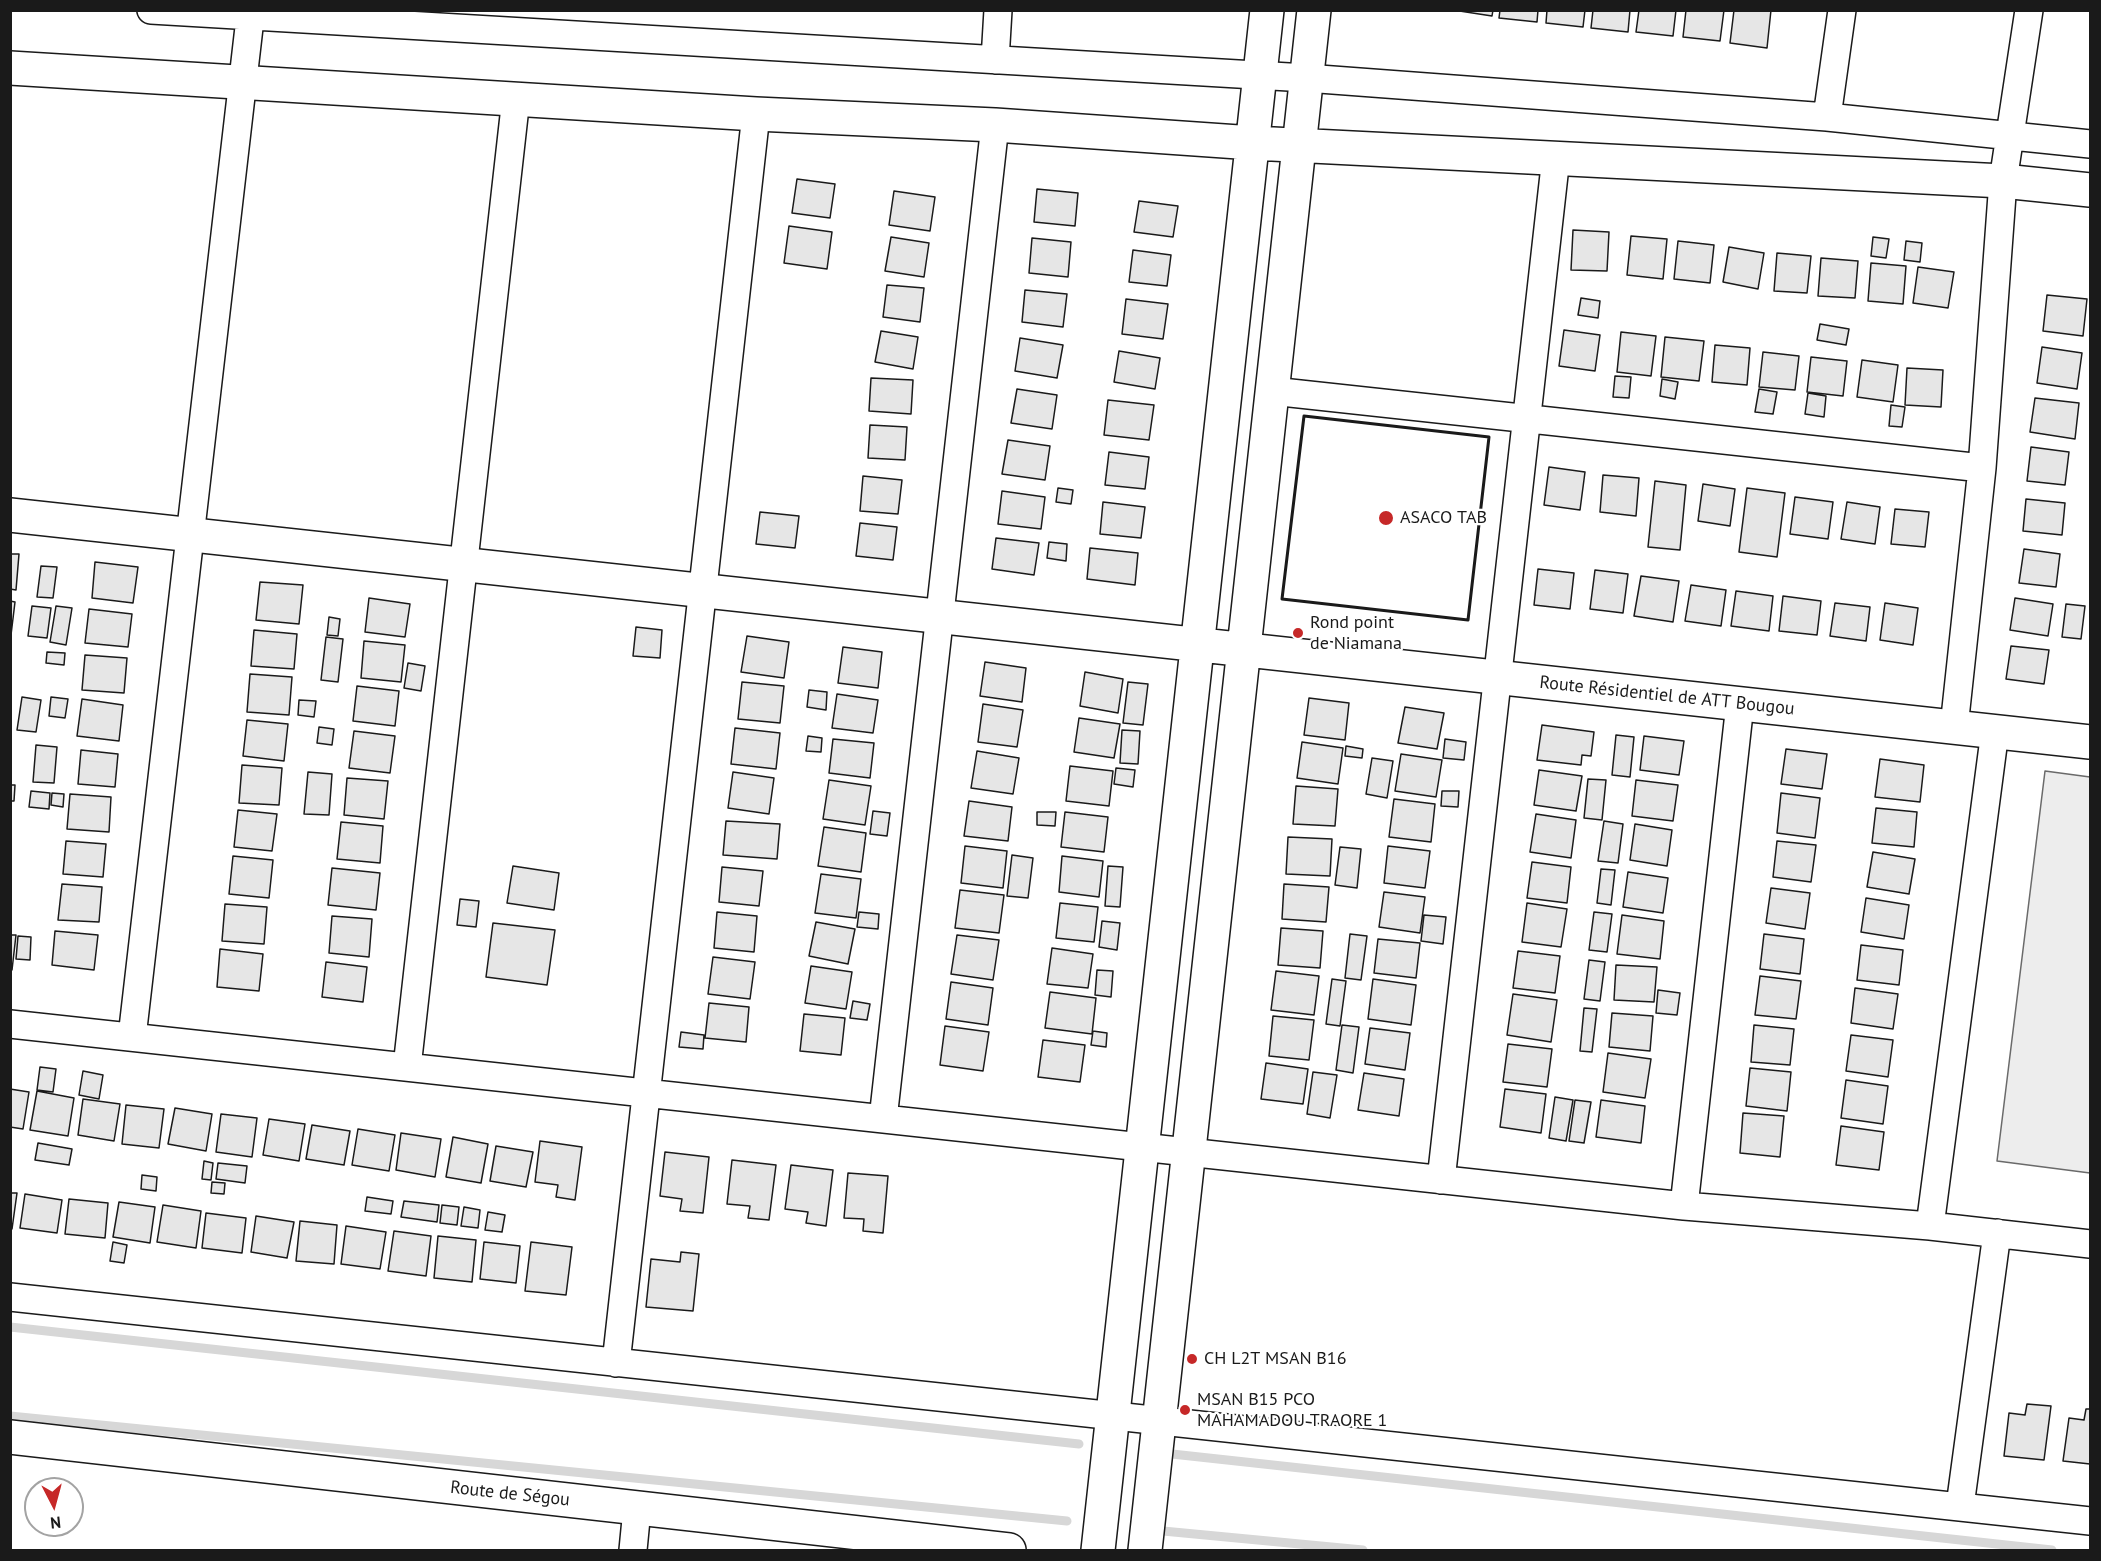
<!DOCTYPE html>
<html>
<head>
<meta charset="utf-8">
<style>
  body { margin:0 }
  #map { position:relative; width:2101px; height:1561px; overflow:hidden; background:#fff; font-family:"PT Sans",sans-serif }
  canvas { display:block }
  .frame { position:absolute; inset:0; border:12px solid #1a1a1a; pointer-events:none }
  .north { position:absolute; left:24px; top:1477px; width:60px; height:60px; box-sizing:border-box; background:#fff; border:2px solid #a3a3a3; border-radius:50%; rotate:174deg; font-size:16px; font-weight:700; line-height:24px; text-align:center; color:#1a1a1a }
  .north::after { content:''; display:block; margin:auto; width:21px; height:27px; background:#c62828; clip-path:polygon(50% 0,100% 100%,50% 72%,0 100%) }
</style>
</head>
<body>
<div id="map">
<canvas width="2101" height="1561"></canvas>
<div class="frame"></div>
<div class="north">N</div>
</div>
<script>
const ctx = document.querySelector('canvas').getContext('2d');
ctx.lineJoin = 'round';
function paint(path, color) {
  ctx.fillStyle = color;
  ctx.fill(path, 'evenodd');
}
function strokePath(path, color, width, dash) {
  ctx.strokeStyle = color;
  ctx.lineWidth = width;
  ctx.lineCap = dash ? 'butt' : 'round';
  ctx.setLineDash(dash || []);
  ctx.stroke(path);
}
function write(font, color, halo, rows, align = 'center') {
  ctx.font = font + ' "PT Sans",sans-serif';
  ctx.lineWidth = 4.5;
  ctx.setLineDash([]);
  ctx.textBaseline = 'middle';
  ctx.strokeStyle = halo;
  ctx.fillStyle = color;
  for (const [text, x, y, turn = 0] of rows) {
    ctx.save();
    ctx.translate(x, y);
    ctx.rotate((+turn || 0) * Math.PI / 180);
    ctx.textAlign = isNaN(turn) ? turn : align;
    if (halo) ctx.strokeText(text, 0, 0);
    ctx.fillText(text, 0, 0);
    ctx.restore();
  }
}
const built = new Path2D(`
  M2045 771 2090 777V1173L1997 1161Z`);
const stream = new Path2D(`
  M10 1327 1079 1444
  M10 1416 1067 1521
  M1172 1454 2052 1550
  M1163 1531 1363 1550`);
const building = new Path2D(`
  M1453 10H1493L1492 16Z
  M1500 10H1538L1537 22 1499 18Z
  M1547 10H1585L1583 27 1546 23Z
  M1593 10H1630L1628 32 1591 28Z
  M1639 10H1676L1673 36 1636 32Z
  M1686 10H1724L1720 41 1683 37Z
  M1734 10H1771L1767 48 1730 43Z
  M797 179 835 184 830 218 792 213Z
  M1037 189 1078 193 1075 226 1034 222Z
  M894 191 935 197 930 231 889 225Z
  M1139 201 1178 206 1173 237 1134 232Z
  M789 226 832 232 827 269 784 263Z
  M1573 230 1609 232 1607 271 1571 270Z
  M1631 236 1667 239 1663 279 1627 275Z
  M891 237 929 243 924 277 885 271Z
  M1873 237 1889 239 1886 258 1871 256Z
  M1032 238 1071 242 1068 277 1029 273Z
  M1678 241 1714 245 1710 283 1674 279Z
  M1906 241 1922 243 1920 262 1904 260Z
  M1729 247 1764 253 1758 289 1723 282Z
  M1133 250 1171 255 1167 286 1129 282Z
  M1777 253 1811 256 1807 293 1774 291Z
  M1821 258 1858 261 1855 298 1818 296Z
  M1871 263 1906 266 1903 304 1868 301Z
  M1918 267 1954 272 1948 308 1913 303Z
  M887 285 924 288 920 322 883 317Z
  M1025 290 1067 294 1063 327 1022 322Z
  M2047 295 2087 299 2083 336 2043 331Z
  M1581 298 1600 301 1598 318 1578 315Z
  M1126 299 1168 304 1163 339 1122 334Z
  M1820 324 1849 329 1846 345 1817 340Z
  M1564 330 1600 335 1595 371 1559 366Z
  M881 331 918 337 913 369 875 362Z
  M1621 332 1656 336 1651 376 1617 372Z
  M1665 337 1704 341 1699 381 1661 377Z
  M1020 338 1063 345 1057 378 1015 371Z
  M1715 345 1750 348 1747 385 1712 382Z
  M2042 347 2082 353 2077 389 2037 383Z
  M1119 351 1160 358 1155 389 1114 382Z
  M1763 352 1799 356 1795 390 1759 387Z
  M1811 357 1847 361 1843 396 1807 392Z
  M1862 360 1898 365 1893 402 1857 397Z
  M1907 368 1943 370 1941 407 1905 405Z
  M1615 376 1631 377 1629 398 1613 397Z
  M871 378 913 380 911 414 869 411Z
  M1662 379 1678 382 1675 399 1660 396Z
  M1017 389 1057 395 1052 429 1011 423Z
  M1759 389 1777 392 1773 414 1755 412Z
  M1808 393 1826 396 1824 417 1805 414Z
  M2035 398 2079 403 2075 439 2030 432Z
  M1108 400 1154 405 1149 440 1104 435Z
  M1891 405 1905 407 1902 427 1889 426Z
  M870 425 907 427 905 460 868 458Z
  M1008 440 1050 446 1045 480 1002 474Z
  M2031 447 2069 452 2065 485 2027 481Z
  M1109 452 1149 457 1145 489 1105 485Z
  M1549 467 1585 472 1580 510 1544 505Z
  M1603 475 1639 478 1636 516 1600 512Z
  M863 476 902 480 898 514 860 511Z
  M1655 481 1686 485 1680 550 1648 547Z
  M1703 484 1735 489 1730 526 1698 521Z
  M1058 488 1073 490 1071 504 1056 502Z
  M1747 488 1785 493 1777 557 1739 552Z
  M1002 491 1045 497 1041 529 998 524Z
  M1795 497 1833 502 1828 539 1790 534Z
  M2026 499 2065 503 2062 535 2023 531Z
  M1103 502 1145 507 1141 538 1100 534Z
  M1847 502 1880 507 1875 544 1841 539Z
  M1895 509 1929 512 1925 547 1891 544Z
  M760 512 799 516 795 548 756 544Z
  M860 523 897 527 893 560 856 556Z
  M996 538 1039 543 1034 575 992 569Z
  M1049 542 1067 544 1066 561 1047 558Z
  M1090 548 1138 553 1135 585 1087 579Z
  M2024 549 2060 554 2056 587 2019 583Z
  M10 554H19L16 590 10 589Z
  M95 562 138 567 133 603 92 598Z
  M41 566 57 567 53 598 37 597Z
  M1538 569 1574 573 1570 609 1534 605Z
  M1595 570 1628 574 1623 613 1590 609Z
  M1641 576 1679 581 1673 622 1634 616Z
  M260 582 303 585 299 624 256 620Z
  M1691 585 1726 590 1721 626 1685 621Z
  M1736 591 1773 596 1769 631 1731 626Z
  M1783 596 1821 601 1817 635 1779 631Z
  M369 598 410 604 405 637 365 632Z
  M2015 598 2053 604 2048 636 2010 630Z
  M10 601 15 602 11 635H10Z
  M1835 603 1870 607 1866 641 1830 636Z
  M1885 603 1918 608 1913 645 1880 640Z
  M2066 604 2085 606 2081 639 2062 637Z
  M32 606 51 608 47 638 28 636Z
  M56 606 72 608 66 645 50 642Z
  M89 609 132 614 128 647 85 643Z
  M329 617 340 619 338 636 327 635Z
  M636 627 662 630 660 658 633 656Z
  M254 630 297 634 294 669 251 666Z
  M747 636 789 642 784 678 741 672Z
  M326 637 343 639 338 682 321 680Z
  M364 641 405 645 401 682 361 678Z
  M2011 646 2049 650 2044 684 2006 679Z
  M843 647 882 652 878 688 838 683Z
  M47 652 65 653 64 665 46 663Z
  M85 655 127 658 124 693 82 690Z
  M985 662 1026 668 1022 702 980 696Z
  M408 663 425 666 421 691 404 688Z
  M1085 672 1123 679 1118 713 1080 706Z
  M250 674 292 677 289 715 247 712Z
  M742 682 784 686 780 723 738 719Z
  M1128 682 1148 684 1143 725 1123 723Z
  M357 686 399 691 395 726 353 721Z
  M809 690 827 692 826 710 807 707Z
  M837 694 878 700 873 733 832 728Z
  M22 697 41 700 36 732 17 730Z
  M51 697 68 699 65 718 49 716Z
  M1309 698 1349 703 1345 740 1304 735Z
  M82 699 123 705 119 741 77 736Z
  M299 700 316 701 314 717 298 715Z
  M983 704 1023 710 1017 747 978 742Z
  M1405 707 1444 713 1437 749 1398 743Z
  M1079 718 1120 724 1114 758 1074 752Z
  M247 720 288 724 284 761 243 756Z
  M1542 725 1594 732 1591 756 1582 755 1581 765 1537 760Z
  M319 727 334 729 332 745 317 743Z
  M735 728 780 733 776 769 731 764Z
  M1122 730 1140 731 1138 764 1120 763Z
  M354 731 395 736 390 773 349 768Z
  M1616 735 1634 737 1630 777 1612 775Z
  M808 736 822 738 821 752 806 751Z
  M1644 736 1684 741 1679 775 1640 770Z
  M833 739 874 743 870 778 829 773Z
  M1445 739 1466 742 1464 760 1443 758Z
  M1302 742 1343 748 1338 784 1297 778Z
  M36 745 57 747 54 783 33 782Z
  M1346 746 1363 749 1362 758 1345 756Z
  M1786 749 1827 754 1822 789 1781 784Z
  M81 750 118 754 115 787 78 784Z
  M977 751 1019 758 1013 794 971 788Z
  M1401 754 1442 760 1436 797 1395 791Z
  M1372 758 1393 761 1387 798 1366 794Z
  M1880 759 1924 765 1920 802 1875 797Z
  M242 765 282 768 279 805 239 803Z
  M1070 766 1113 771 1109 806 1066 801Z
  M1116 768 1135 770 1133 787 1114 784Z
  M1539 770 1582 776 1576 811 1534 805Z
  M308 772 332 774 329 815 304 814Z
  M733 772 774 778 769 814 728 808Z
  M347 778 388 781 384 819 344 815Z
  M1588 779 1606 780 1602 820 1584 818Z
  M829 780 871 786 865 825 823 819Z
  M1636 780 1678 785 1673 821 1632 816Z
  M10 785H15L14 801H10Z
  M1296 786 1338 789 1335 826 1293 824Z
  M31 791 50 793 49 809 29 807Z
  M1442 791H1459L1458 807 1441 806Z
  M52 793 64 794 63 807 51 805Z
  M1781 793 1820 798 1815 838 1777 833Z
  M70 794 111 797 109 832 67 829Z
  M1394 799 1435 804 1431 842 1389 837Z
  M969 801 1012 807 1008 841 964 836Z
  M1876 808 1917 812 1914 847 1872 843Z
  M238 810 277 814 272 851 234 847Z
  M873 811 890 813 887 836 870 834Z
  M1037 812H1056L1055 826 1037 825Z
  M1065 812 1108 817 1104 852 1061 847Z
  M1536 814 1576 820 1571 858 1530 852Z
  M726 821 780 824 777 859 723 855Z
  M1604 821 1623 824 1618 863 1598 861Z
  M341 822 383 826 380 863 337 859Z
  M1635 824 1672 830 1667 866 1630 860Z
  M824 827 866 833 861 872 818 866Z
  M1288 837 1332 839 1330 876 1286 874Z
  M66 841 106 844 103 877 63 874Z
  M1777 841 1816 845 1811 882 1773 877Z
  M965 846 1007 851 1003 888 961 883Z
  M1388 846 1430 851 1425 888 1384 883Z
  M1340 847 1361 849 1357 888 1335 885Z
  M1873 852 1915 859 1909 894 1867 887Z
  M1012 855 1033 858 1028 898 1007 896Z
  M233 856 273 860 269 898 229 894Z
  M1062 856 1103 861 1099 897 1059 892Z
  M1532 862 1571 867 1567 903 1527 898Z
  M513 866 559 873 554 910 507 903Z
  M1108 866 1123 867 1120 907 1105 906Z
  M722 867 763 871 759 906 719 902Z
  M332 868 380 873 376 910 328 905Z
  M1601 869 1615 870 1611 905 1597 903Z
  M1628 872 1668 878 1663 913 1623 907Z
  M821 874 861 879 856 918 815 913Z
  M62 884 102 887 99 922 58 920Z
  M1284 884 1329 887 1326 922 1282 919Z
  M1771 888 1810 893 1805 929 1766 923Z
  M960 890 1004 895 999 933 955 928Z
  M1384 892 1425 897 1420 933 1379 927Z
  M1866 898 1909 905 1904 939 1861 932Z
  M460 899 479 901 476 927 457 925Z
  M1060 903 1098 907 1094 942 1056 938Z
  M1527 903 1567 909 1561 947 1522 942Z
  M225 904 267 907 264 944 222 941Z
  M717 912 757 916 754 952 714 948Z
  M859 912 879 914 878 929 857 927Z
  M1594 912 1612 914 1607 952 1589 950Z
  M1424 915 1446 917 1443 944 1421 941Z
  M1622 915 1664 921 1660 959 1617 954Z
  M332 916 372 919 369 957 329 953Z
  M1102 921 1120 923 1117 950 1099 947Z
  M816 922 855 929 848 964 809 956Z
  M493 923 555 930 547 985 486 977Z
  M1281 928 1323 931 1320 968 1278 965Z
  M55 931 98 935 94 970 52 965Z
  M1350 934 1367 936 1361 980 1345 978Z
  M1764 934 1804 939 1800 974 1760 969Z
  M10 935H16L12 970H10Z
  M957 935 999 940 993 980 951 974Z
  M18 936 31 937 30 960 16 959Z
  M1378 939 1420 943 1416 978 1374 973Z
  M1861 945 1903 950 1899 985 1857 980Z
  M1052 948 1093 954 1088 988 1047 984Z
  M220 949 263 954 259 991 217 987Z
  M1518 951 1560 956 1555 993 1513 988Z
  M713 957 755 962 750 999 708 994Z
  M1589 960 1605 962 1600 1001 1584 999Z
  M326 962 367 967 363 1002 322 997Z
  M1616 965 1657 967 1654 1002 1614 1000Z
  M811 966 852 972 846 1009 805 1003Z
  M1097 970 1113 971 1111 997 1095 995Z
  M1276 971 1319 976 1314 1015 1271 1010Z
  M1760 976 1801 981 1796 1019 1755 1015Z
  M1332 979 1346 981 1340 1026 1326 1024Z
  M1373 979 1416 985 1411 1025 1368 1019Z
  M951 982 993 988 988 1025 946 1019Z
  M1855 988 1898 994 1893 1029 1851 1023Z
  M1658 990 1680 993 1677 1015 1656 1013Z
  M1050 992 1096 998 1092 1034 1045 1028Z
  M1513 994 1557 1000 1551 1042 1507 1035Z
  M853 1001 870 1004 867 1020 850 1018Z
  M709 1003 749 1007 746 1042 705 1038Z
  M1584 1008 1597 1009 1592 1052 1580 1051Z
  M1612 1013 1653 1016 1650 1051 1609 1047Z
  M804 1014 845 1018 841 1055 800 1051Z
  M1273 1016 1314 1020 1309 1060 1269 1056Z
  M1342 1025 1359 1027 1353 1073 1336 1070Z
  M1754 1025 1794 1029 1790 1065 1751 1062Z
  M945 1026 989 1032 983 1071 940 1065Z
  M1370 1028 1410 1033 1405 1070 1365 1064Z
  M1093 1031 1107 1033 1106 1047 1091 1045Z
  M681 1032 704 1035 703 1049 679 1047Z
  M1851 1035 1893 1040 1888 1077 1846 1071Z
  M1043 1040 1085 1045 1080 1082 1038 1077Z
  M1508 1044 1552 1049 1547 1087 1503 1082Z
  M1608 1053 1651 1059 1645 1098 1603 1092Z
  M1266 1063 1308 1069 1303 1104 1261 1099Z
  M40 1067 56 1069 53 1092 37 1090Z
  M1750 1068 1791 1072 1787 1111 1746 1106Z
  M83 1071 103 1075 99 1099 79 1095Z
  M1313 1072 1337 1075 1330 1118 1307 1114Z
  M1364 1073 1404 1079 1399 1116 1358 1110Z
  M1846 1080 1888 1086 1883 1124 1841 1118Z
  M10 1089 29 1092 23 1129 10 1127Z
  M1505 1089 1546 1094 1541 1133 1500 1127Z
  M37 1091 74 1098 68 1136 30 1130Z
  M1555 1097 1573 1100 1566 1141 1549 1138Z
  M83 1099 120 1104 114 1141 78 1135Z
  M1575 1100 1591 1102 1584 1143 1569 1141Z
  M1601 1100 1645 1106 1641 1143 1596 1137Z
  M126 1105 164 1109 159 1148 122 1144Z
  M175 1108 212 1114 206 1151 168 1144Z
  M1743 1113 1784 1116 1780 1157 1740 1153Z
  M221 1114 257 1118 252 1157 216 1152Z
  M269 1119 305 1124 299 1161 263 1155Z
  M312 1125 350 1131 344 1165 306 1159Z
  M1841 1126 1884 1132 1879 1170 1836 1165Z
  M358 1129 395 1135 389 1171 352 1165Z
  M401 1133 441 1139 435 1177 396 1170Z
  M453 1137 488 1144 481 1183 446 1177Z
  M540 1141 582 1147 575 1200 556 1197 558 1185 535 1182Z
  M38 1143 72 1149 69 1165 35 1160Z
  M496 1146 533 1152 526 1187 490 1181Z
  M665 1152 709 1157 703 1213 680 1211 682 1199 660 1196Z
  M732 1160 776 1165 769 1220 748 1218 750 1206 727 1204Z
  M204 1161 213 1163 211 1180 202 1179Z
  M218 1163 247 1166 245 1183 216 1179Z
  M791 1165 833 1170 826 1226 806 1223 808 1212 785 1209Z
  M848 1173 888 1176 883 1233 863 1231 864 1219 844 1218Z
  M142 1175 157 1177 156 1191 141 1189Z
  M212 1182 225 1183 224 1194 211 1193Z
  M10 1193H17L12 1229H10Z
  M25 1194 62 1200 57 1233 20 1228Z
  M367 1197 393 1201 391 1214 365 1211Z
  M69 1199 108 1203 105 1238 65 1234Z
  M404 1201 439 1205 437 1222 401 1217Z
  M119 1202 155 1207 150 1243 113 1237Z
  M163 1205 201 1211 196 1248 157 1242Z
  M442 1205 459 1207 457 1225 440 1223Z
  M464 1207 480 1210 478 1228 461 1226Z
  M488 1212 505 1215 502 1232 485 1230Z
  M206 1213 246 1218 242 1253 202 1248Z
  M256 1216 294 1222 287 1258 251 1252Z
  M300 1221 337 1225 334 1264 296 1261Z
  M346 1226 386 1232 380 1269 341 1264Z
  M394 1231 431 1236 426 1276 388 1271Z
  M438 1236 476 1240 472 1282 434 1278Z
  M113 1242 127 1245 124 1263 110 1261Z
  M484 1242 520 1246 516 1283 480 1279Z
  M531 1242 572 1247 566 1295 525 1291Z
  M681 1252 699 1254 693 1311 646 1307 651 1259 680 1262Z
  M2027 1404 2051 1406 2044 1460 2004 1456 2009 1413 2025 1415Z
  M2086 1409H2090V1464L2063 1461 2069 1418 2084 1420Z`);
const minor = new Path2D(`
  M151 10 1306 78 1827 117 2090 144
  M995 60 998 10
  M1827 117 1842 10
  M1272 391 1982 468
  M1954 727 1982 468 2003 181 2029 10
  M10 1024 1684 1206 1930 1226 2090 1244
  M132 1037 251 10
  M407 1067 516 98
  M883 1119 995 125
  M1441 1180 1556 157
  M1684 1206 1740 704
  M1930 1226 1995 731
  M10 1297 2090 1521
  M616 1363 756 114
  M1960 1506 1997 1233
  M633 1550 637 1509`);
const tertiary = new Path2D(`
  M10 68 756 114 995 125 1253 143 2003 181 2090 190
  M10 515 2090 742
  M1098 1550 1267 10
  M1145 1550 1314 10`);
const trunk = new Path2D(`
  M10 1437 1009 1550`);
const wall = new Path2D(`
  M1304 416 1489 437 1468 620 1282 599Z`);
const markers = [
  [1386,518,8,"#c62828"],
  [1298,633,6,"#c62828"],
  [1192,1359,6,"#c62828"],
  [1185,1410,6,"#c62828"]
];
const poiNames = [
  ["ASACO TAB",1400,518],
  ["Rond point",1310,623],
  ["de Niamana",1310,644],
  ["CH L2T MSAN B16",1204,1359],
  ["MSAN B15 PCO",1197,1400],
  ["MAHAMADOU TRAORE 1",1197,1421]
];
const streetNames = [
  ["Route Résidentiel de ATT Bougou",1667,696,6],
  ["Route de Ségou",510,1494,6]
];
paint(built, '#ededed');
strokePath(built, '#6a6a6a', 1.5);
strokePath(stream, '#d7d7d7', 9);
paint(building, '#e6e6e6');
strokePath(building, '#1a1a1a', 1.5);
strokePath(minor, '#1a1a1a', 30);
strokePath(tertiary, '#1a1a1a', 36);
strokePath(trunk, '#1a1a1a', 36);
strokePath(minor, '#fff', 27);
strokePath(tertiary, '#fff', 33);
strokePath(trunk, '#fff', 33);
strokePath(wall, '#1a1a1a', 3);
for (const [x, y, r, color] of markers) {
  const dot = new Path2D();
  dot.arc(x, y, r, 0, 2 * Math.PI);
  ctx.fillStyle = color;
  ctx.fill(dot);
  strokePath(dot, '#fff', 2);
}
write('18px', '#1a1a1a', '#fff', poiNames, 'left');
write('18px', '#1a1a1a', '#fff', streetNames);
</script>
</body>
</html>
